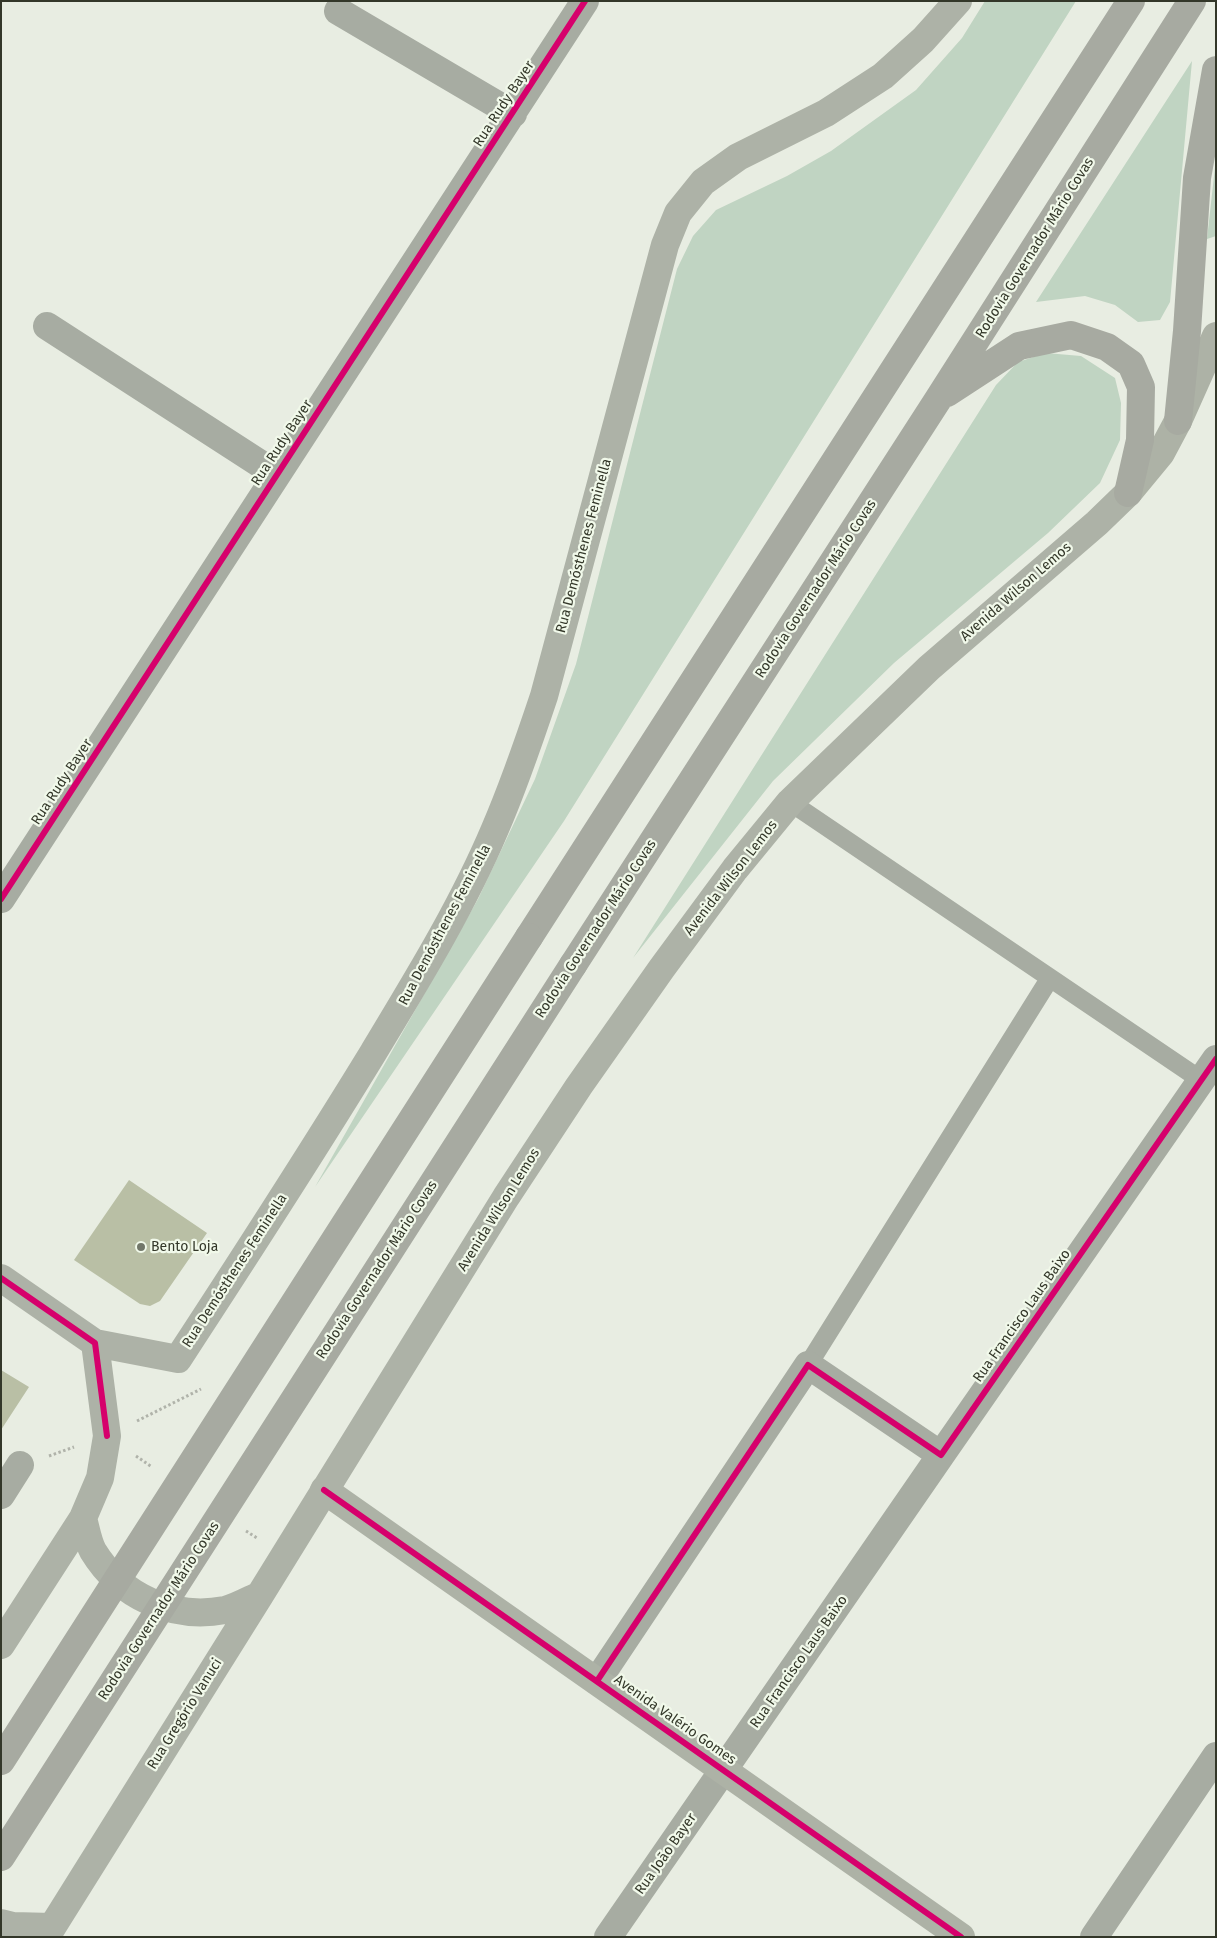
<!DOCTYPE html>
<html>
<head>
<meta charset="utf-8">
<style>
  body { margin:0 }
  #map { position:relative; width:1217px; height:1938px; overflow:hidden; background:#e8ede2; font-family:"Fira Sans",sans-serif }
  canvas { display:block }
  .frame { position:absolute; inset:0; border:2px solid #333729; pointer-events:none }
</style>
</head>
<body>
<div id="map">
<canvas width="1217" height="1938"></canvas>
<div class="frame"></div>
</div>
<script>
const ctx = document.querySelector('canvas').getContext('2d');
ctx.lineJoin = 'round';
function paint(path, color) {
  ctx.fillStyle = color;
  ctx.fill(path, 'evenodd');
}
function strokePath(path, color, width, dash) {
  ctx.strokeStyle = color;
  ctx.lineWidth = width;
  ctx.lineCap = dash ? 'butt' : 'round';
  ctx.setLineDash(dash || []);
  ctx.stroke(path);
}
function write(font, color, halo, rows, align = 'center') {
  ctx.font = font + ' "Fira Sans",sans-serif';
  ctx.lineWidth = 4.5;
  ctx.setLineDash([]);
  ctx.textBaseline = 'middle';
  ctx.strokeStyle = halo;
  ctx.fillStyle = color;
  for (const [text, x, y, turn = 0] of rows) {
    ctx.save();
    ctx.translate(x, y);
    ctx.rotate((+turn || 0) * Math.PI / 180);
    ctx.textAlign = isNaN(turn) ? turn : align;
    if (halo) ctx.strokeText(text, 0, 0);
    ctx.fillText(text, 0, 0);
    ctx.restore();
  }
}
const green = new Path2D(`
  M985 1H1076L564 821 315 1187 478 899 535 779 576 664 677 269 693 236 716 210 787 176 831 151 916 90 962 38Z
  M1192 61 1170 302 1160 320 1138 322 1115 305 1085 296 1036 302Z
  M1216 158V236L1207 239Z
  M1046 353 1081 356 1115 378 1121 403 1120 440 1100 483 1048 533 894 663 773 781 633 958 996 385 1018 362Z`);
const building = new Path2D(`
  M129 1180 207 1233 160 1301 150 1306 140 1304 74 1260Z
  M1 1370 29 1387 1 1430Z`);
const path = new Path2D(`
  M137 1421 201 1389
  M49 1456 74 1447
  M136 1456 152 1467
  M246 1531 257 1538`);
const lane = new Path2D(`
  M790 802 1201 1080
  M808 1365 1050 978`);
const street = new Path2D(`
  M338 11 513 114
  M47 326 276 474
  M1 899 585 1
  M1 1495 20 1465
  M597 1681 808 1365 941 1455 1216 1059
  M608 1937 941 1455
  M1094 1937 1216 1756`);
const secondary = new Path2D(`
  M1128 493 1161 453 1178 421 1216 336
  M324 1490 961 1937`);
const primary = new Path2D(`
  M1 1278 95 1343 178 1359C244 1258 310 1156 373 1053 417 980 462 907 495 829 514 785 529 741 544 696L665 245 678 213 703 182 738 157 826 113 883 76 923 40 958 1
  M83 1518C86 1529 88 1542 93 1551 121 1597 173 1620 225 1610 237 1607 249 1600 260 1595
  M1 1645 83 1518 100 1478 107 1436 95 1343
  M1 1923 13 1926 52 1927
  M46 1937 260 1595 506 1197 579 1086 662 968 735 869 790 802 929 668 1097 523 1128 493`);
const highway = new Path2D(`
  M947 393 1019 346 1071 335 1107 347 1131 364 1141 387 1140 440 1128 493
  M1178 421 1187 331 1197 178 1216 70
  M529 937 1131 1
  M573 965 939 398 1192 1`);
const highwayBridge = new Path2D(`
  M1 1761 529 937
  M1 1857 573 965`);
const cycleway = new Path2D(`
  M1 899 585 1
  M1 1278 95 1343 107 1436
  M324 1490 961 1937
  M597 1681 808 1365 941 1455 1216 1059`);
const markers = [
  [141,1247,5,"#72776a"]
];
const streetNames = [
  ["Rua Rudy Bayer",504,104,-57],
  ["Rodovia Governador Mário Covas",1035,248,-58],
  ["Rua Rudy Bayer",282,443,-57],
  ["Rua Demósthenes Feminella",584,546,-75],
  ["Rodovia Governador Mário Covas",816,589,-57],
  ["Avenida Wilson Lemos",1016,592,-41],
  ["Rua Rudy Bayer",62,782,-57],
  ["Avenida Wilson Lemos",731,878,-52],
  ["Rua Demósthenes Feminella",445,925,-62],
  ["Rodovia Governador Mário Covas",596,929,-57],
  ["Avenida Wilson Lemos",499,1210,-58],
  ["Rodovia Governador Mário Covas",377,1270,-57],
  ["Rua Demósthenes Feminella",235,1271,-57],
  ["Rua Francisco Laus Baixo",1022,1316,-55],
  ["Rodovia Governador Mário Covas",159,1611,-57],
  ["Rua Francisco Laus Baixo",799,1662,-55],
  ["Rua Gregório Vanuci",185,1714,-58],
  ["Avenida Valério Gomes",675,1720,35],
  ["Rua João Bayer",666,1854,-55]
];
const poiNames = [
  ["Bento Loja",151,1247]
];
paint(green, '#c0d4c2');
paint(building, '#b9bfa5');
strokePath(path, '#b0b3aa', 3, [2.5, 2.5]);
strokePath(lane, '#a7aca2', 19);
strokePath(street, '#a7aca2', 28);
strokePath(secondary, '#adb2a6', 28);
strokePath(primary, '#adb2a7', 28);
strokePath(highway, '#a7aaa1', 28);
strokePath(highwayBridge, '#a7aaa1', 28);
strokePath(cycleway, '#d6006c', 6);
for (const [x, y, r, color] of markers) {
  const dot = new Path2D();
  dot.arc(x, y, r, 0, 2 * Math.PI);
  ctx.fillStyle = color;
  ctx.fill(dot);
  strokePath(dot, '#f1f9ea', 2);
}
write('14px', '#333729', '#f1f9ea', streetNames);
write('14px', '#333729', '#f1f9ea', poiNames, 'left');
</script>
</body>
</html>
